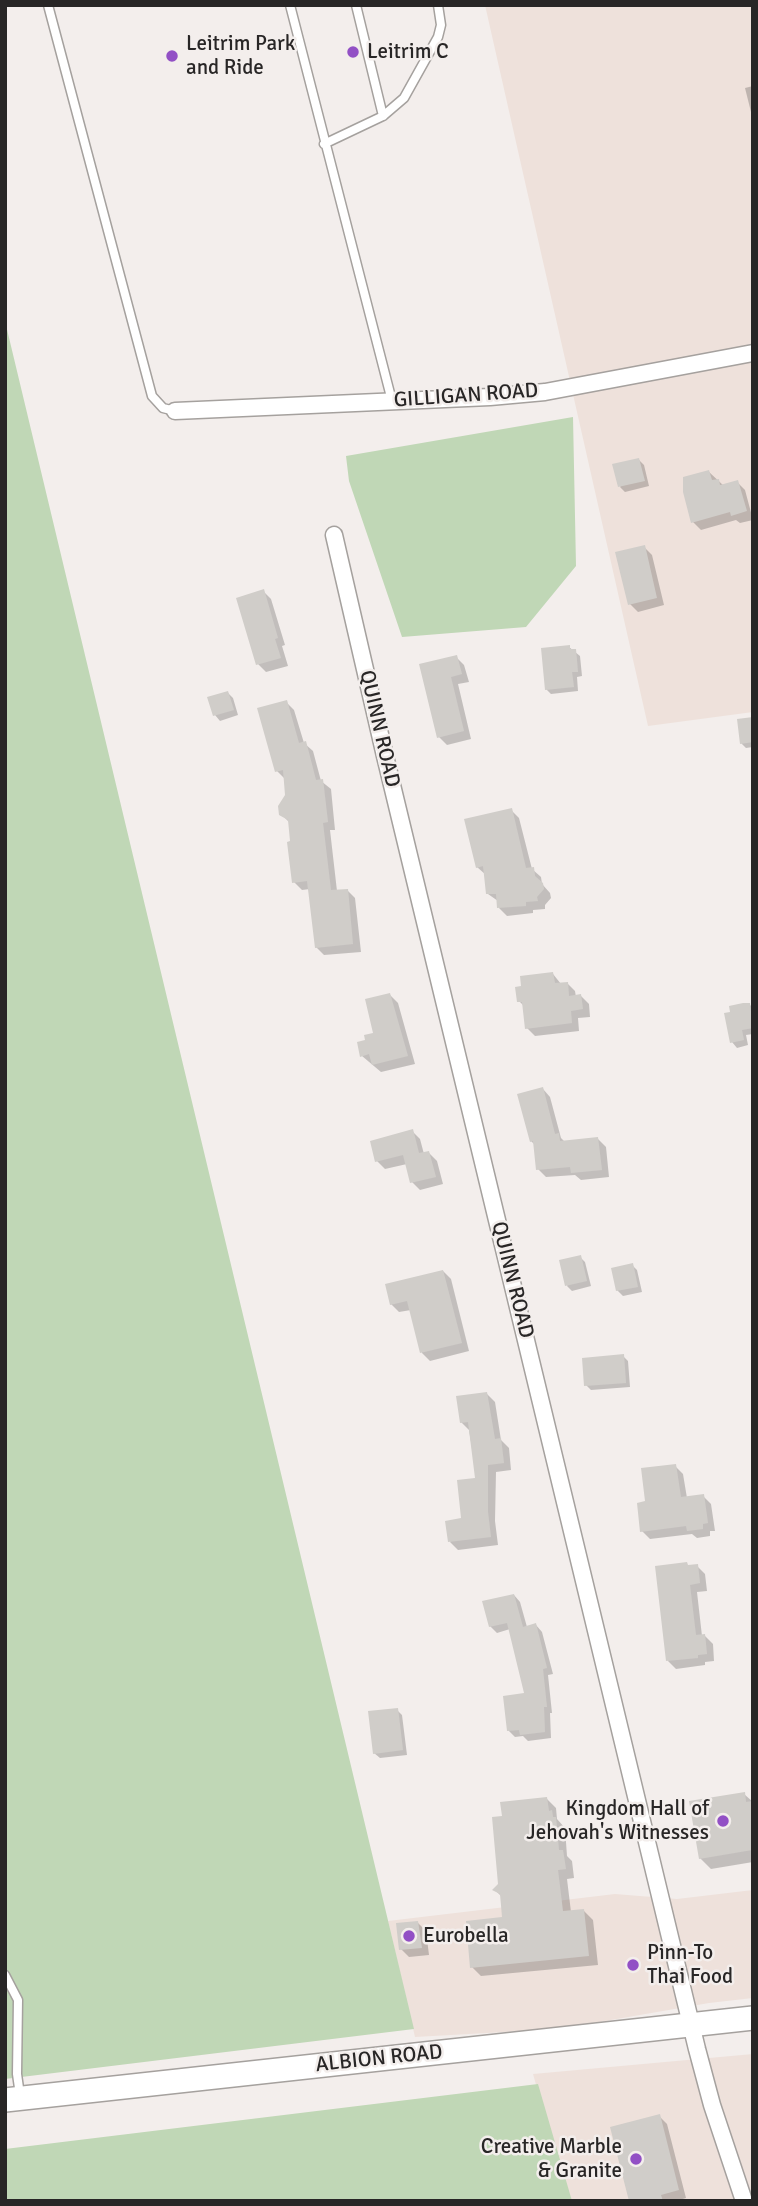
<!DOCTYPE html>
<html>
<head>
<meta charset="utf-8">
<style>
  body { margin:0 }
  #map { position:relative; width:758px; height:2206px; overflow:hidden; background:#f3eeec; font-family:Signika,sans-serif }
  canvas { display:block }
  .frame { position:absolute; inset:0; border:7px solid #282626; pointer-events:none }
</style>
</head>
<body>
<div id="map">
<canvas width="758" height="2206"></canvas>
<div class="frame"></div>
</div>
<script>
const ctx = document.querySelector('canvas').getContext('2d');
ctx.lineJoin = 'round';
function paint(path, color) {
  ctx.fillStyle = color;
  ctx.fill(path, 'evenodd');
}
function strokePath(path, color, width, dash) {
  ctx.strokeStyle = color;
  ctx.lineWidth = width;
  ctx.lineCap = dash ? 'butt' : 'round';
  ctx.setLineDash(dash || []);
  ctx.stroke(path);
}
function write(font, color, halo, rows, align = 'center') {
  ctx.font = font + ' Signika,sans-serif';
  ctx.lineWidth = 5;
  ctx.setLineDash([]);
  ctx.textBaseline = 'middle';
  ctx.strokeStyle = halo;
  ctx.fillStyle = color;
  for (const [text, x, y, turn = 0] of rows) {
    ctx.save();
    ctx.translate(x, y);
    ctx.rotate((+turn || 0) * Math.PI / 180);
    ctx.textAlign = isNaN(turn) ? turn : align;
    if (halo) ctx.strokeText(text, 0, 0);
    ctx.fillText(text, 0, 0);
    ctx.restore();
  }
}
const built = new Path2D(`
  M485 5H753V712L648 726Z
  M753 1890V1998L709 2003 559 2029 415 2037 388 1921 615 1894 677 1899Z
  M753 2054V2201H569L533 2074Z`);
const green = new Path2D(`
  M5 321 414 2029 5 2079Z
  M573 417 576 566 526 627 402 637 349 481 346 456Z
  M538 2084 572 2201H5V2149Z`);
const shadow = new Path2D(`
  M753 86V120L745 88Z
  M639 460 644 465 649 486 625 492 620 487Z
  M709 472 724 486 737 482 745 490 753 520 740 523 736 520 701 530 693 522Z
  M644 547 652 555 664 605 638 612 630 604Z
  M263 591 271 599 285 645 282 646 288 666 266 672 258 664Z
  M569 647 580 656 582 676 577 677 578 691 551 694 546 689Z
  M456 657 464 665 469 682 458 684 471 739 447 745 439 737 422 665Z
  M228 693 233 698 238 715 220 721 215 715Z
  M286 702 294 710 304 743 313 751 321 781 331 789 335 830H330L337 891 347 890 355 898 361 952 324 955 316 947 310 889 302 890 294 882 290 823 281 814 287 796 285 779 277 771Z
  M753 718V747L746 748 741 743Z
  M511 810 519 818 532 869 541 877 542 884 550 893 551 898 545 905V909L533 910V913L507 916 499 908 498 901 488 894 486 875 477 867Z
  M553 974 561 984 567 983 575 991 576 997 581 996 589 1004 590 1017 578 1018 579 1031 535 1036 527 1028 525 1007 519 1001Z
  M390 995 398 1003 415 1064 381 1072 362 1056 367 1042 375 1034Z
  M750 1005 753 1008V1034L746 1035 748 1045 737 1048 732 1042Z
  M543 1089 550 1097 561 1138 565 1142 598 1139 606 1147 609 1177 581 1180 575 1175 546 1177 538 1169 535 1145 531 1141Z
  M412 1131 420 1139 424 1154 429 1153 437 1161 443 1184 420 1190 412 1182 407 1164 385 1169 377 1161Z
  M580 1257 585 1262 591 1286 572 1291 567 1286Z
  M632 1265 637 1270 642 1292 623 1296 617 1290Z
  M443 1271 451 1279 469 1351 430 1361 422 1353 411 1310 399 1312 391 1304Z
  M623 1356 628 1361 630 1387 591 1390 586 1385Z
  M487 1394 495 1402 501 1440 509 1448 511 1470 496 1472 495 1521 498 1545 458 1550 450 1542 463 1520 477 1479 469 1430 461 1422Z
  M675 1466 683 1474 687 1498 703 1496 711 1504 715 1531H710V1536L697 1538 692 1534 650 1539 642 1531 647 1503Z
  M697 1566 705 1574 707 1591 697 1592 702 1636H705L713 1644 714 1661 705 1662V1665L676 1669 668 1661 690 1567Z
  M514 1595 520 1602 527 1627 536 1625 542 1632 553 1674 548 1675 552 1713H550L551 1738 528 1741 523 1736 515 1737 508 1730 527 1695 510 1629 497 1633 490 1626Z
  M397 1710 402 1715 407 1755 380 1758 374 1753Z
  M744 1794 753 1802V1862L711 1869 700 1858Z
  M547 1799 556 1808 557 1819 565 1828 567 1856 572 1861 574 1878 567 1879 571 1912 584 1911 593 1920 598 1965 481 1976 472 1967 504 1919 502 1897 495 1890 500 1885 504 1818Z
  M418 1923 426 1931 429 1955 409 1957 401 1949Z
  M659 2116 667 2124 686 2198 676 2201H630Z`);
const building = new Path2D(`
  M639 458 645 481 618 487 612 464Z
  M709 470 712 480 719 479 720 485 738 480 747 511 731 516 730 512 691 523 683 492V477Z
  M645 545 657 598 628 605 615 552Z
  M264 589 278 638 275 639 281 658 256 665 236 598Z
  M570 645V649H576L578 672H572L574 687 545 690 541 648Z
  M457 655 462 674 451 677 464 731 437 738 419 664Z
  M228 691 234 710 213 716 207 697Z
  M287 700 299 743 306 741 316 780 323 779 328 822 323 823 331 890 348 889 353 944 315 948 307 881 292 883 287 842 290 841 288 820 279 815 278 806 285 795 283 770 275 772 257 708Z
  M753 717V742L740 744 737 719Z
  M512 808 526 868 534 867 535 876 543 883 544 889 537 897 538 901 526 902V906L497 908 496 894H486L483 866 476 868 464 819Z
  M553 972 555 983 568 982 569 996 581 994 583 1009 571 1011 572 1023 525 1029 522 1002H517L515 987 521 986 520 976Z
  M390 993 408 1056 372 1065 369 1054 360 1057 357 1042 365 1040 364 1035 373 1033 365 999Z
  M743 1003H750L753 1028 742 1030 744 1040 730 1043 724 1013 730 1012 729 1006Z
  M543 1087 555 1134 559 1133 560 1141 598 1137 602 1170 571 1173 570 1167 536 1170 533 1141 530 1142 517 1094Z
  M413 1129 419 1153 429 1151 436 1177 410 1183 403 1155 375 1162 370 1141Z
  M581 1255 587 1281 565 1286 559 1260Z
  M633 1263 638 1287 616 1291 611 1268Z
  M443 1270 462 1343 420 1353 407 1301 390 1305 385 1284Z
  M624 1354 626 1383 584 1386 582 1358Z
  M487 1392 495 1439 501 1438 504 1463 488 1465V1512L491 1537 448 1542 445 1521 461 1518 457 1480 475 1478 468 1422 460 1423 456 1396Z
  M676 1464 681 1497 704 1494 708 1523 703 1524V1529L687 1531 686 1526 640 1532 637 1503 645 1501 641 1468Z
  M687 1562 688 1565 698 1564 700 1583 690 1585 696 1635 705 1634 707 1654 698 1655V1658L666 1661 655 1566Z
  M514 1594 523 1627 536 1623 547 1668 543 1669 547 1707H544L545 1732 520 1735 519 1730 507 1731 503 1696 524 1693 507 1623 489 1627 482 1601Z
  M398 1708 403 1750 373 1754 368 1711Z
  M745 1792 746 1802 753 1801 752 1850 699 1859 689 1801Z
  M547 1797 549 1811 552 1810 553 1817H556L559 1850H563L566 1869 558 1870 563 1911 584 1909 589 1956 470 1968 466 1921 502 1917 500 1894 492 1890 498 1884 492 1817 502 1816 500 1802Z
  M418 1921 422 1948 399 1950 396 1923Z
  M660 2114 679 2190 661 2195 663 2201H629L610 2127Z`);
const lane = new Path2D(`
  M48 5 152 396 163 408 175 411
  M290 5 392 401
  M356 5 383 116
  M324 144 383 116 404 98 438 37 441 25 438 5
  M5 1975 18 2000 17 2074 20 2095`);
const street = new Path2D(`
  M175 411 490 397 545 392 753 353
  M334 535 385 756 697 2049 712 2105 744 2201`);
const secondary = new Path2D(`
  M5 2100 753 2018`);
const markers = [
  [353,52,7,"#9250c5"],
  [172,56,7,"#9250c5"],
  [723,1821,7,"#9250c5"],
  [409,1936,7,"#9250c5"],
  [633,1965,7,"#9250c5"],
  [636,2159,7,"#9250c5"]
];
const poiNames = [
  ["Leitrim Park",186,44],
  ["and Ride",186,68],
  ["Leitrim C",367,52],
  ["Kingdom Hall of",709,1809,"right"],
  ["Jehovah's Witnesses",709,1833,"right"],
  ["Eurobella",423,1936],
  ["Pinn-To",647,1953],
  ["Thai Food",647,1977],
  ["Creative Marble",622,2147,"right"],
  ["& Granite",622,2171,"right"]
];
const streetNames = [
  ["GILLIGAN ROAD",466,396,-4],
  ["QUINN ROAD",379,729,77],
  ["QUINN ROAD",512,1280,76],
  ["ALBION ROAD",379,2059,-6]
];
paint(built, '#eee1db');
paint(green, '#c0d7b6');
paint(shadow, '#0003');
paint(building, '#d0cdc9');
strokePath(lane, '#a5a19e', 11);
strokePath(street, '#a5a19e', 19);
strokePath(secondary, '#a5a19e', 26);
strokePath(lane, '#fff', 8);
strokePath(street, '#fff', 16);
strokePath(secondary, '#fff', 23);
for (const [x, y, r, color] of markers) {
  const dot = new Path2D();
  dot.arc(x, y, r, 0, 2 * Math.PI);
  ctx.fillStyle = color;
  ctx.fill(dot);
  strokePath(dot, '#f3eeec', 2.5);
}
write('21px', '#282626', '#f3eeec', poiNames, 'left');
write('21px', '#282626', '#f3eeec', streetNames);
</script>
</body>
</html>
